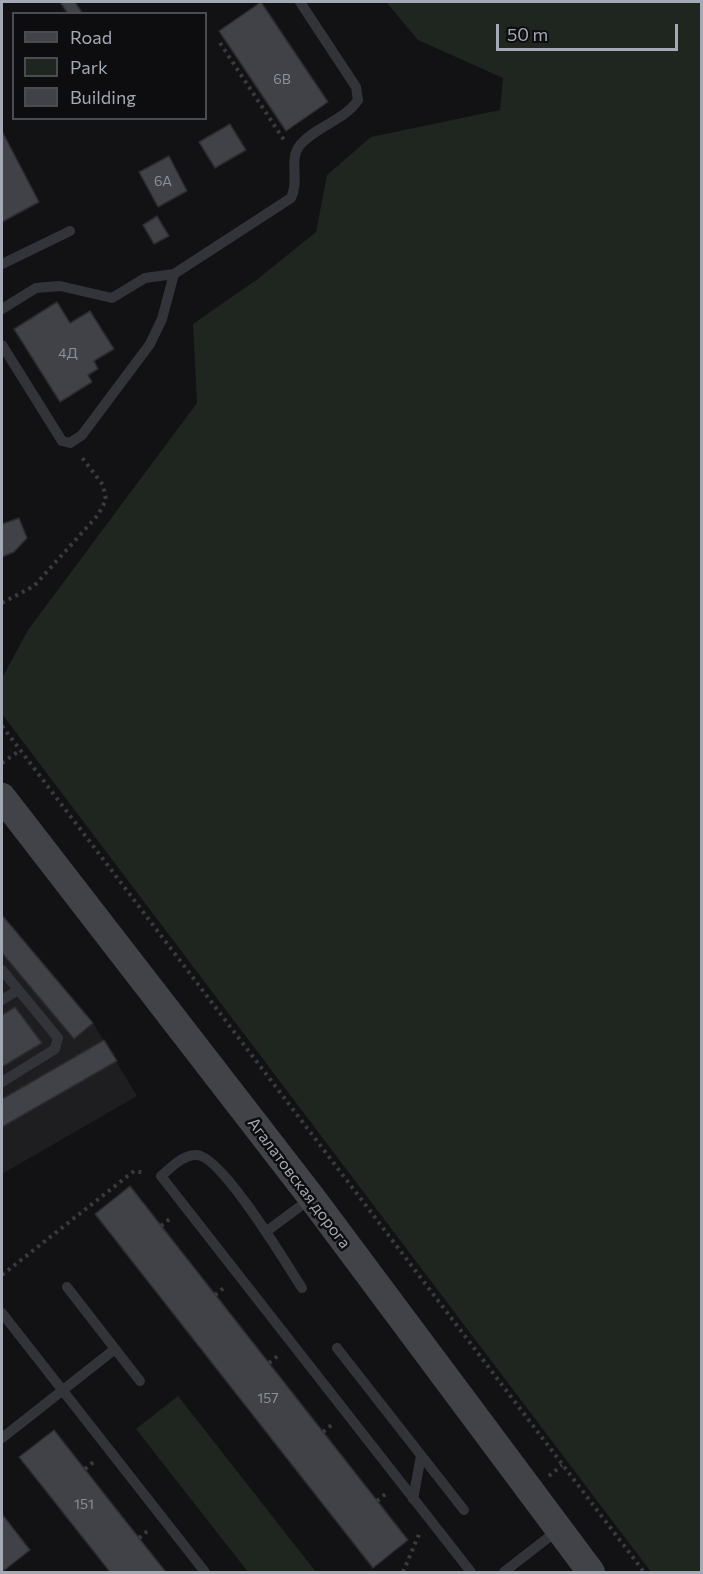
<!DOCTYPE html>
<html>
<head>
<meta charset="utf-8">
<style>
  body { margin:0 }
  #map { position:relative; width:703px; height:1574px; overflow:hidden; background:#121214; font-family:Commissioner,sans-serif }
  canvas { display:block }
  .frame { position:absolute; inset:0; border:3px solid #a3aab4; pointer-events:none }
  .legend { position:absolute; left:12px; top:12px; width:195px; height:108px; box-sizing:border-box; background:#0d0d0f; border:2px solid #494c51; margin:0; padding:8px 10px; list-style:none; font-size:18px; color:#a3aab4 }
  .legend li { display:flex; align-items:center; gap:12px; height:30px }
  .legend b { width:30px; border:2px solid #494c51 }
  .scale { position:absolute; left:496px; top:24px; width:182px; height:27px; box-sizing:border-box; border:3px solid #a3aab4; border-top:0; padding-left:8px; font-size:18px; line-height:21px; white-space:nowrap; color:#a3aab4; -webkit-text-stroke:4px #0d0d0f; paint-order:stroke }
</style>
</head>
<body>
<div id="map">
<canvas width="703" height="1574"></canvas>
<div class="frame"></div>
<ul class="legend">
<li><b style="height:8px;background:#414349"></b>Road</li>
<li><b style="height:16px;background:#1e261f"></b>Park</li>
<li><b style="height:16px;background:#414247"></b>Building</li>
</ul>
<div class="scale">50 m</div>
</div>
<script>
const ctx = document.querySelector('canvas').getContext('2d');
ctx.lineJoin = 'round';
function paint(path, color) {
  ctx.fillStyle = color;
  ctx.fill(path, 'evenodd');
}
function strokePath(path, color, width, dash) {
  ctx.strokeStyle = color;
  ctx.lineWidth = width;
  ctx.lineCap = dash ? 'butt' : 'round';
  ctx.setLineDash(dash || []);
  ctx.stroke(path);
}
function write(font, color, halo, rows, align = 'center') {
  ctx.font = font + ' Commissioner,sans-serif';
  ctx.lineWidth = 5;
  ctx.setLineDash([]);
  ctx.textBaseline = 'middle';
  ctx.strokeStyle = halo;
  ctx.fillStyle = color;
  for (const [text, x, y, turn = 0] of rows) {
    ctx.save();
    ctx.translate(x, y);
    ctx.rotate((+turn || 0) * Math.PI / 180);
    ctx.textAlign = isNaN(turn) ? turn : align;
    if (halo) ctx.strokeText(text, 0, 0);
    ctx.fillText(text, 0, 0);
    ctx.restore();
  }
}
const built = new Path2D(`
  M2 915 93 1023 137 1096 2 1174Z`);
const green = new Path2D(`
  M386 2H701V1572H651L2 714V678L28 630 197 403 193 324 259 278 316 232 327 175 371 137 500 110 503 78 418 40Z
  M178 1396 316 1572H248L136 1429Z`);
const building = new Path2D(`
  M60 2H75L83 14H68Z
  M261 2 328 102 286 131 219 31Z
  M230 124 246 150 215 168 199 142Z
  M2 131 39 202 2 222Z
  M169 156 187 191 158 207 139 172Z
  M157 216 169 236 154 244 143 225Z
  M57 302 70 323 90 311 114 349 94 361 98 369 88 375 92 382 60 402 14 329Z
  M19 518 27 538 14 552 2 557V524Z
  M2 915 93 1023 74 1039 2 953Z
  M15 1007 42 1043 2 1067V1015Z
  M104 1040 117 1061 2 1127V1099Z
  M130 1186 408 1540 373 1568 95 1214Z
  M54 1430 139 1538 166 1572H110L19 1457Z
  M2 1514 30 1550 2 1572Z`);
const path = new Path2D(`
  M220 43 284 140
  M2 603 34 586 98 515 106 500 103 485 80 455
  M2 726 644 1572
  M2 763 19 751
  M161 1226 172 1217
  M2 1275 134 1171 145 1173
  M215 1295 226 1286
  M269 1363 280 1354
  M323 1432 334 1423
  M85 1469 96 1460
  M549 1476 562 1465
  M377 1501 388 1492
  M139 1538 150 1529
  M403 1572 420 1532`);
const service = new Path2D(`
  M2 264 70 231
  M2 309 36 288 60 286 112 298 145 278 174 274
  M2 345 62 441 70 443 82 435 150 344 162 319 174 274 291 198C300 181 288 160 300 145 316 126 344 121 358 100L356 87 300 2
  M2 970 58 1038 55 1049 2 1082
  M2 1000 18 990
  M267 1231 310 1199
  M67 1287 140 1381
  M302 1288C287 1265 221 1154 196 1155 182 1155 171 1168 161 1176L471 1572
  M2 1313 205 1572
  M337 1348 464 1510
  M2 1438 115 1349
  M413 1499 421 1456
  M504 1572 558 1530`);
const secondary = new Path2D(`
  M2 797 312 1198 591 1572`);
const numberNames = [
  ["6В",282,79],
  ["6А",163,181],
  ["4Д",68,353],
  ["157",268,1398],
  ["151",84,1504]
];
const streetNames = [
  ["Агалатовская дорога",299,1183,53]
];
paint(built, '#1e1e21');
paint(green, '#1e261f');
paint(building, '#414247');
strokePath(building, '#2c2c30', 1.5);
strokePath(path, '#393b40', 4, [3, 4.5]);
strokePath(service, '#333439', 10);
strokePath(secondary, '#414349', 28);
write('14px', '#8a9099', null, numberNames);
write('16px', '#a3aab4', '#0d0d0f', streetNames);
</script>
</body>
</html>
